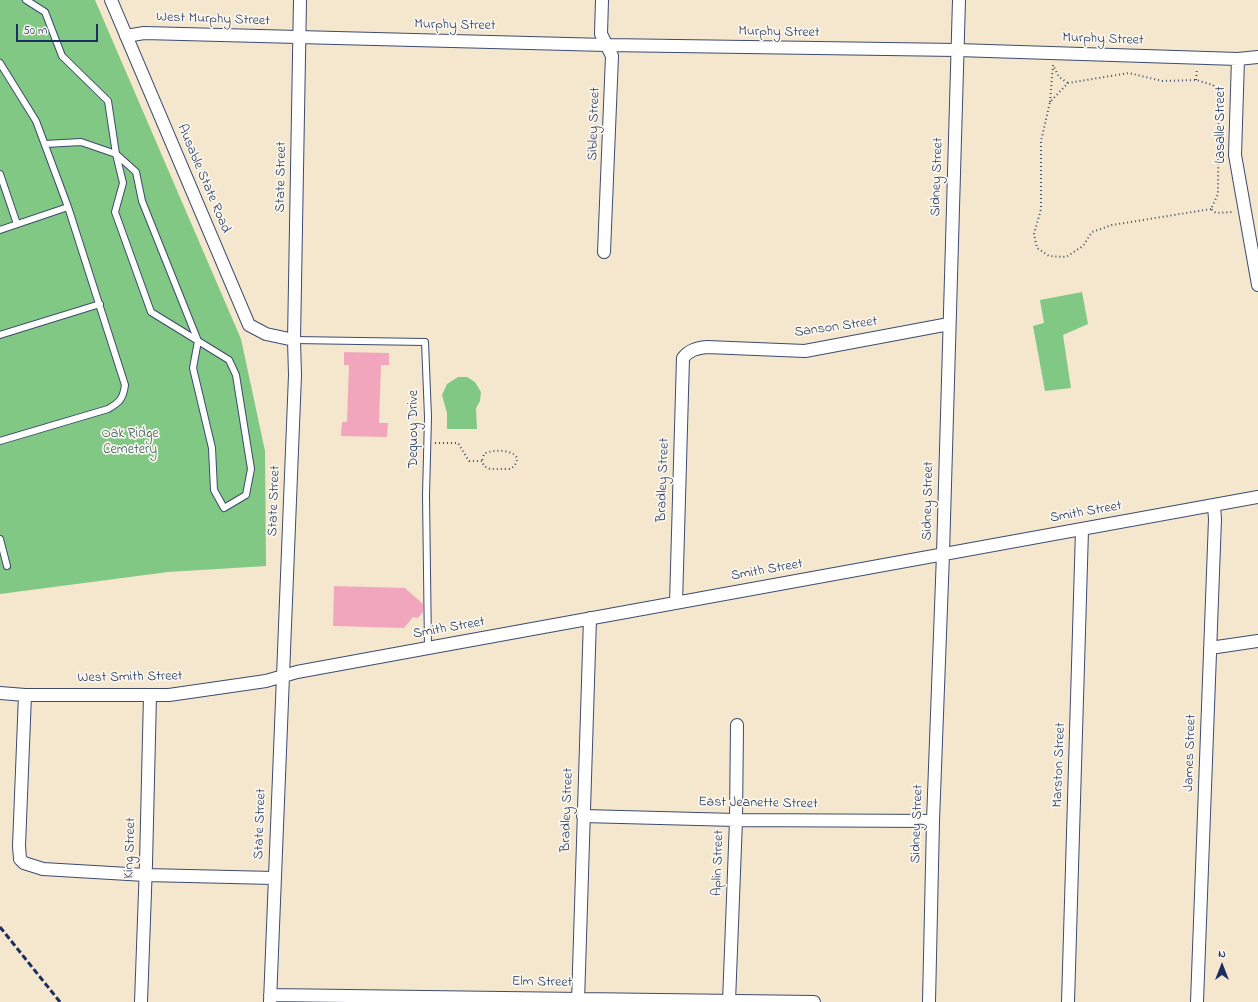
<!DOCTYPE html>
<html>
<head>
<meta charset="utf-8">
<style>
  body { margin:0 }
  #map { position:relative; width:1258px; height:1002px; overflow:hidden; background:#f4e7ce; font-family:"Indie Flower",sans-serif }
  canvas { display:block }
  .north { position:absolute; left:1202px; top:946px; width:40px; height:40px; -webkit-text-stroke:3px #fbf7ec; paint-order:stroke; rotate:0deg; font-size:11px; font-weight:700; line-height:16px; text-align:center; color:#1b2f5e }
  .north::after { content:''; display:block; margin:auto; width:14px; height:18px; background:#1b2f5e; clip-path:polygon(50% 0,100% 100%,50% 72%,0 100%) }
  .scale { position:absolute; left:16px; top:24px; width:82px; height:18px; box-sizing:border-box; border:2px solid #1b2f5e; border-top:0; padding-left:5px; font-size:12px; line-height:14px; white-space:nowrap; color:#1b2f5e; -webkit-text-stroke:3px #fbf7ec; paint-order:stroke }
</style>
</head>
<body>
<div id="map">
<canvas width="1258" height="1002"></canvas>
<div class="north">N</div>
<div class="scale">50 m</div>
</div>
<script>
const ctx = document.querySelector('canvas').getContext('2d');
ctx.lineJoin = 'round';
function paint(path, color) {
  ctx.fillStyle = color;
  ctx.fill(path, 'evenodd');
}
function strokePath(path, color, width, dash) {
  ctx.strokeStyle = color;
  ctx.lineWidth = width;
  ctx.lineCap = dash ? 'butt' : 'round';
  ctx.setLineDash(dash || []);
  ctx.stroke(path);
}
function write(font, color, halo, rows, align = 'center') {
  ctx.font = font + ' "Indie Flower",sans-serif';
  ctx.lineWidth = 3.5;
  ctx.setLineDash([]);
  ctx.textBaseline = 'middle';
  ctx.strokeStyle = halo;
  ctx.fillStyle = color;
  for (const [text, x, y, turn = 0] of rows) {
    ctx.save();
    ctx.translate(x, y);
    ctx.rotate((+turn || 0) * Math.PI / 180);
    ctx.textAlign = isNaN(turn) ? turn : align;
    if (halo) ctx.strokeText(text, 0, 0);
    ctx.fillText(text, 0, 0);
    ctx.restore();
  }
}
const green = new Path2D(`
  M0 0H95L241 339 265 451 266 566 168 572 0 594Z
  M1082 292 1088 324 1063 335 1071 388 1045 391 1033 326 1044 323 1040 300Z
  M458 377H467L475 382 481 392 480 401 476 408 477 429H447V413L442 395 447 384Z`);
const building = new Path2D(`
  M344 352 389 353V365H381L379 423H388L387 437 341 436 342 422H347L349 365H344Z
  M334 586 405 588 423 604V612L418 618 413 617 404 628 333 626Z`);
const path = new Path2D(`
  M1196 80 1197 69
  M1050 102 1053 65 1059 77 1068 83
  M1211 209 1112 225 1092 232 1083 246 1066 257 1049 256 1037 248 1034 234 1041 209V141L1050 102 1068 83 1129 73 1162 81 1196 80 1213 85 1219 94 1218 194 1211 209 1216 213 1233 212
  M435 443H458L469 461H482L484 466 490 469H511C531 451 495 447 484 454L482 461`);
const service = new Path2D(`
  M26 0 45 12 62 56 108 101 116 154 123 183 115 212 151 312 229 360 236 375 251 469 246 495 224 508 214 490 212 448 193 368 198 341 142 201 136 172 116 154 81 142 45 144
  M0 63 36 121 68 207 125 385C123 399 120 402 108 409L0 441
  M0 174 17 224
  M0 230 68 207
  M0 335 100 304
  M294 340 425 342 428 417 426 495 428 648
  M0 539 7 566`);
const minor = new Path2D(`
  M111 0 249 325 266 334 294 340
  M602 0 601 34 612 56 604 252
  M126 36 144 33 606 45 957 50 1238 59 1258 57
  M1238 59 1235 155 1258 285
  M676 603 683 358C689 350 697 348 707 347L805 351 949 324
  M1210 648 1258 641
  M0 693 25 695H169L266 681 297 672 428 648 1258 497
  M25 695 19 846 20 859 24 863 43 869 145 875 274 878
  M583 816 736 820 933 821
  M270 995 814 1002
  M141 1002 146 864 150 695
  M270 1002 295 375 294 340 300 0
  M578 1002 590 618
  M729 1002 736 820 737 725
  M929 1002 933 821 943 554 959 0
  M1068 1002 1082 530
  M1197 1002 1215 519 1214 506`);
const rail = new Path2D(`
  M0 927 60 1002`);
const streetNames = [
  ["West Murphy Street",213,20,2],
  ["Murphy Street",455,26,1],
  ["Murphy Street",779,33,1],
  ["Murphy Street",1103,40,2],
  ["Sibley Street",595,124,-88],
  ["Lasalle Street",1222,125,-90],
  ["State Street",282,177,-89],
  ["Sidney Street",938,177,-88],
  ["Ausable State Road",203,179,67],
  ["Sanson Street",836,328,-8],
  ["Dequoy Drive",415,429,-90],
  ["Bradley Street",664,480,-88],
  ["State Street",275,501,-88],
  ["Sidney Street",929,501,-89],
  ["Smith Street",1086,513,-10],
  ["Smith Street",767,571,-10],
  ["Smith Street",449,629,-10],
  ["West Smith Street",130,678,-1],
  ["James Street",1191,753,-88],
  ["Marston Street",1060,765,-88],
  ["East Jeanette Street",758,804,1],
  ["Bradley Street",568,810,-88],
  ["State Street",261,824,-88],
  ["Sidney Street",918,824,-88],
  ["King Street",131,848,-88],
  ["Aplin Street",719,863,-88],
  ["Elm Street",542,983,1]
];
const parkNames = [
  ["Oak Ridge",130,435],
  ["Cemetery",130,451]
];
paint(green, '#80c884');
paint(building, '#f1a6be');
strokePath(service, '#3c4b6f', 8);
strokePath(minor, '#3c4b6f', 14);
strokePath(path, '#3c4b6f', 2, [1, 3]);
strokePath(service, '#fff', 6);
strokePath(minor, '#fff', 12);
strokePath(rail, '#1b2f5e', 3, [6, 3]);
write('14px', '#1b2f5e', '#fbf7ec', streetNames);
write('14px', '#395d69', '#fbf7ec', parkNames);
</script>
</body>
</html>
